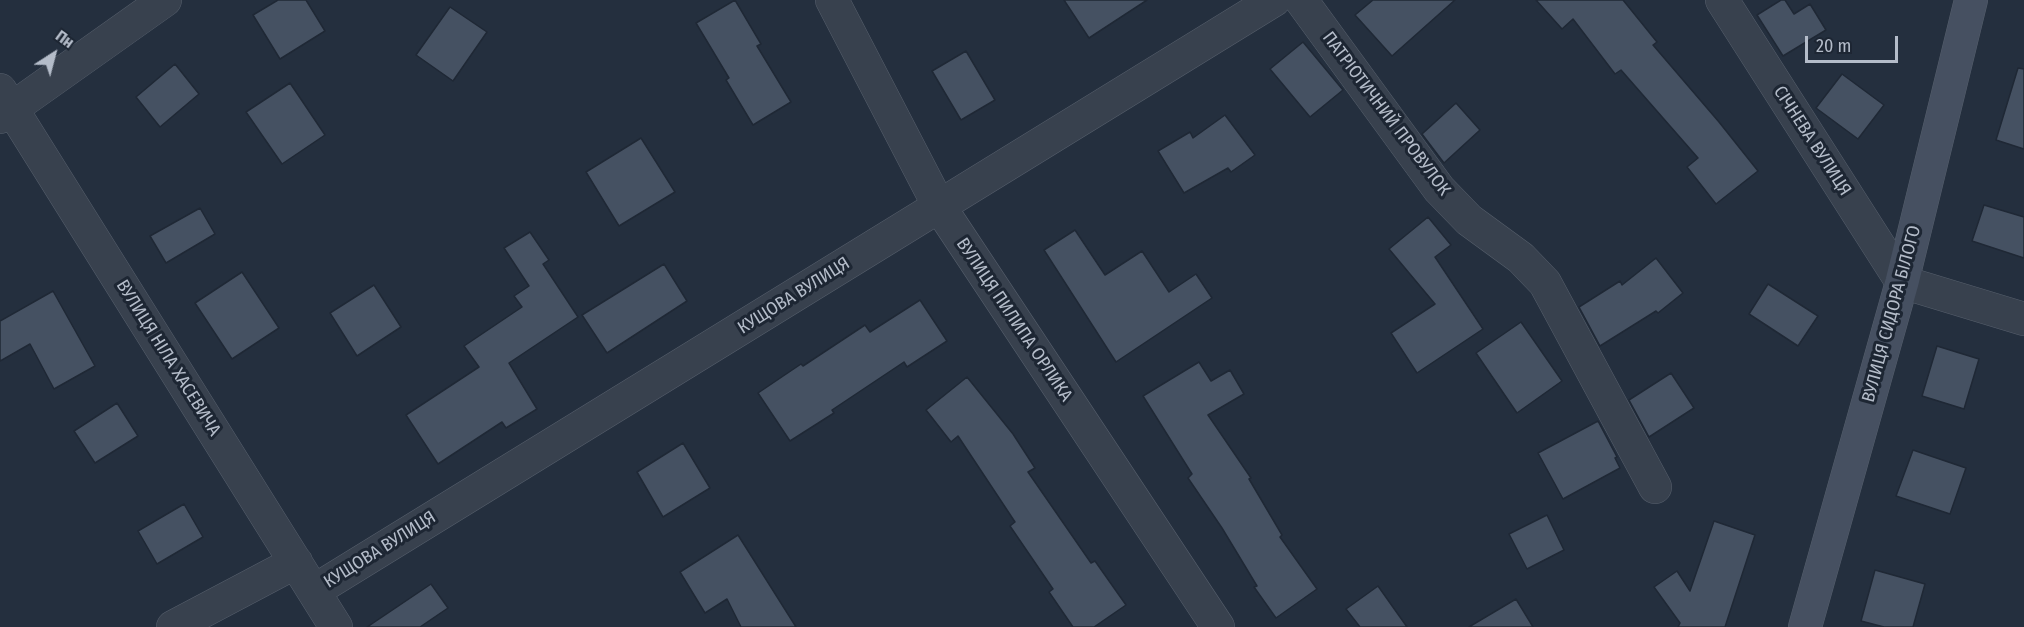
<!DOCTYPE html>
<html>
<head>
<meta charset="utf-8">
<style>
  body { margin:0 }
  #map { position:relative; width:2024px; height:627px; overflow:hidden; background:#242f3e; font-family:"Fira Sans Condensed",sans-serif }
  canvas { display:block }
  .north { position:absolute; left:24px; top:24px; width:60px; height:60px; -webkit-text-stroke:4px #1d2633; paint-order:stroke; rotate:36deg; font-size:16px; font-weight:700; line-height:24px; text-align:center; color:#b4bcc9 }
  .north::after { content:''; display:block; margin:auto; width:21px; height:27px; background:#b4bcc9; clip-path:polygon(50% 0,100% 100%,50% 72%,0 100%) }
  .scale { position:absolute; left:1805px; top:36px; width:93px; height:27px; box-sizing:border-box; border:3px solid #b4bcc9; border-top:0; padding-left:8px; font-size:18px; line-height:21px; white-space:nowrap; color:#b4bcc9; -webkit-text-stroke:4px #1d2633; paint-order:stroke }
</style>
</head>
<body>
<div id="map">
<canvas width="2024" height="627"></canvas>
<div class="north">Пн</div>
<div class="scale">20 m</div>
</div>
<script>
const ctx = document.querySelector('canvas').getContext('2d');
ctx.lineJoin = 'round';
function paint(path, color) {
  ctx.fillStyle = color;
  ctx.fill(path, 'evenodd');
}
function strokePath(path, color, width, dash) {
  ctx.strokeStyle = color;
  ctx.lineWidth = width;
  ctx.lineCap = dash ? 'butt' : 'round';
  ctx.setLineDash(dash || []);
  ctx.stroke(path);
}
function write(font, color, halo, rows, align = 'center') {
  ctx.font = font + ' "Fira Sans Condensed",sans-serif';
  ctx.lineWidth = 6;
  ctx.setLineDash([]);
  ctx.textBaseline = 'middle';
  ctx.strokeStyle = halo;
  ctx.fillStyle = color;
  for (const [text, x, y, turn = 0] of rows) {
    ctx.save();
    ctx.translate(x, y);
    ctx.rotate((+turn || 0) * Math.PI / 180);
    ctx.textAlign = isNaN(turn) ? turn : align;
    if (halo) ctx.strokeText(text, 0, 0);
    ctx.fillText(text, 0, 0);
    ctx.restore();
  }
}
const building = new Path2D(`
  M278 0H306L325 31 280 59 253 15Z
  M735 0 761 44 757 46 791 102 753 125 726 80 729 78 696 23Z
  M1064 0H1147L1089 38Z
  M1373 0H1455L1392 56 1355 15Z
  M1536 0H1623L1657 42 1653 45 1719 122 1758 171 1716 204 1687 167 1698 158 1621 70 1615 74 1573 19 1562 29Z
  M1781 0H1785L1794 14 1810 4 1826 30 1783 56 1757 15Z
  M450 7 487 32 453 81 416 55Z
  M1303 42 1343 90 1310 117 1270 69Z
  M966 51 995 100 961 120 932 71Z
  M175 64 199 94 160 127 136 97Z
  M2018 68 2024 69V149L1996 140Z
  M1842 74 1884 105 1858 139 1816 108Z
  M290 83 325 135 282 164 246 112Z
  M1456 103 1480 130 1444 163 1422 134Z
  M1225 115 1255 155 1231 172 1228 168 1184 193 1158 151 1190 132 1193 138Z
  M641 138 675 192 619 226 586 172Z
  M1984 205 2024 217V258L1972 241Z
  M200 208 215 234 166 263 150 236Z
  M1428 217 1451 245 1435 257 1483 329 1417 373 1391 333 1435 304 1389 249Z
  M1075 230 1105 275 1142 251 1169 292 1196 274 1212 298 1116 362 1044 250Z
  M530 232 549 260 543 264 578 317 509 363 537 409 506 428 502 422 438 464 406 415 479 367 464 346 522 307 514 296 529 286 504 248Z
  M1656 258 1683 293 1658 313 1656 311 1600 346 1579 307 1620 281 1622 285Z
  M664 264 687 301 607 353 582 315Z
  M242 272 279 328 232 359 195 303Z
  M1768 284 1818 316 1798 346 1749 314Z
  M374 285 401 327 357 356 330 313Z
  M53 291 95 366 54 389 30 344 0 361V321Z
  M920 300 947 341 907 367 904 362 832 410 834 413 790 441 758 393 801 364 803 366 865 325 870 332Z
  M1521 322 1562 381 1517 413 1476 353Z
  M1937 346 1979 359 1964 409 1922 396Z
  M1199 362 1211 381 1230 370 1244 394 1208 415 1251 478 1249 479 1282 535 1280 537 1317 589 1276 618 1254 587 1257 586 1222 528 1188 478 1192 474 1143 396Z
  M1671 373 1694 408 1649 437 1629 400Z
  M967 377 1013 434 1035 468 1028 472 1091 563 1095 561 1126 605 1094 627H1073L1049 592 1053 589 1010 526 1015 522 958 436 951 442 926 410Z
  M117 403 138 436 95 463 74 431Z
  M1598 421 1617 457 1615 458 1620 468 1563 499 1538 453Z
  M683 443 710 488 663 517 637 472Z
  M1913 450 1966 468 1950 514 1896 496Z
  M184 504 203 537 157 564 138 531Z
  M1547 515 1564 550 1527 569 1509 534Z
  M1714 521 1755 535 1725 627H1678L1680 623 1654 587 1677 571 1690 591Z
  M738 535 796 627H741L727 599 705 613 680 572Z
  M1875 570 1925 584 1913 627H1884L1861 621Z
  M431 584 448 608 420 627H367Z
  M1378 586 1407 627H1360L1346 609Z
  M1516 599 1533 627H1469Z`);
const street = new Path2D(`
  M832 0 939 206 1218 627
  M1301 0 1439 189 1469 220 1521 258 1545 283 1655 487
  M1722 0 1902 282 2024 319
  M0 90 336 627
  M0 117 165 0
  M314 591 1274 0
  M173 627 296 562`);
const secondary = new Path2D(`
  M1805 627 1902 282 1971 0`);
const streetNames = [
  ["ПАТРІОТИЧНИЙ ПРОВУЛОК",1386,114,53],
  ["СІЧНЕВА ВУЛИЦЯ",1812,141,57],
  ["КУЩОВА ВУЛИЦЯ",794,296,-32],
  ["ВУЛИЦЯ СИДОРА БІЛОГО",1892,314,-75],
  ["ВУЛИЦЯ ПИЛИПА ОРЛИКА",1014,320,56],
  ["ВУЛИЦЯ НІЛА ХАСЕВИЧА",168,358,58],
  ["КУЩОВА ВУЛИЦЯ",380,550,-32]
];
paint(building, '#455162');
strokePath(building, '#1f2835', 1.5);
strokePath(street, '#565f6c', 34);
strokePath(secondary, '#565f6c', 34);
strokePath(street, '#38414e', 33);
strokePath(secondary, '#465061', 33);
write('18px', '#b4bcc9', '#1d2633', streetNames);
</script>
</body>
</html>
